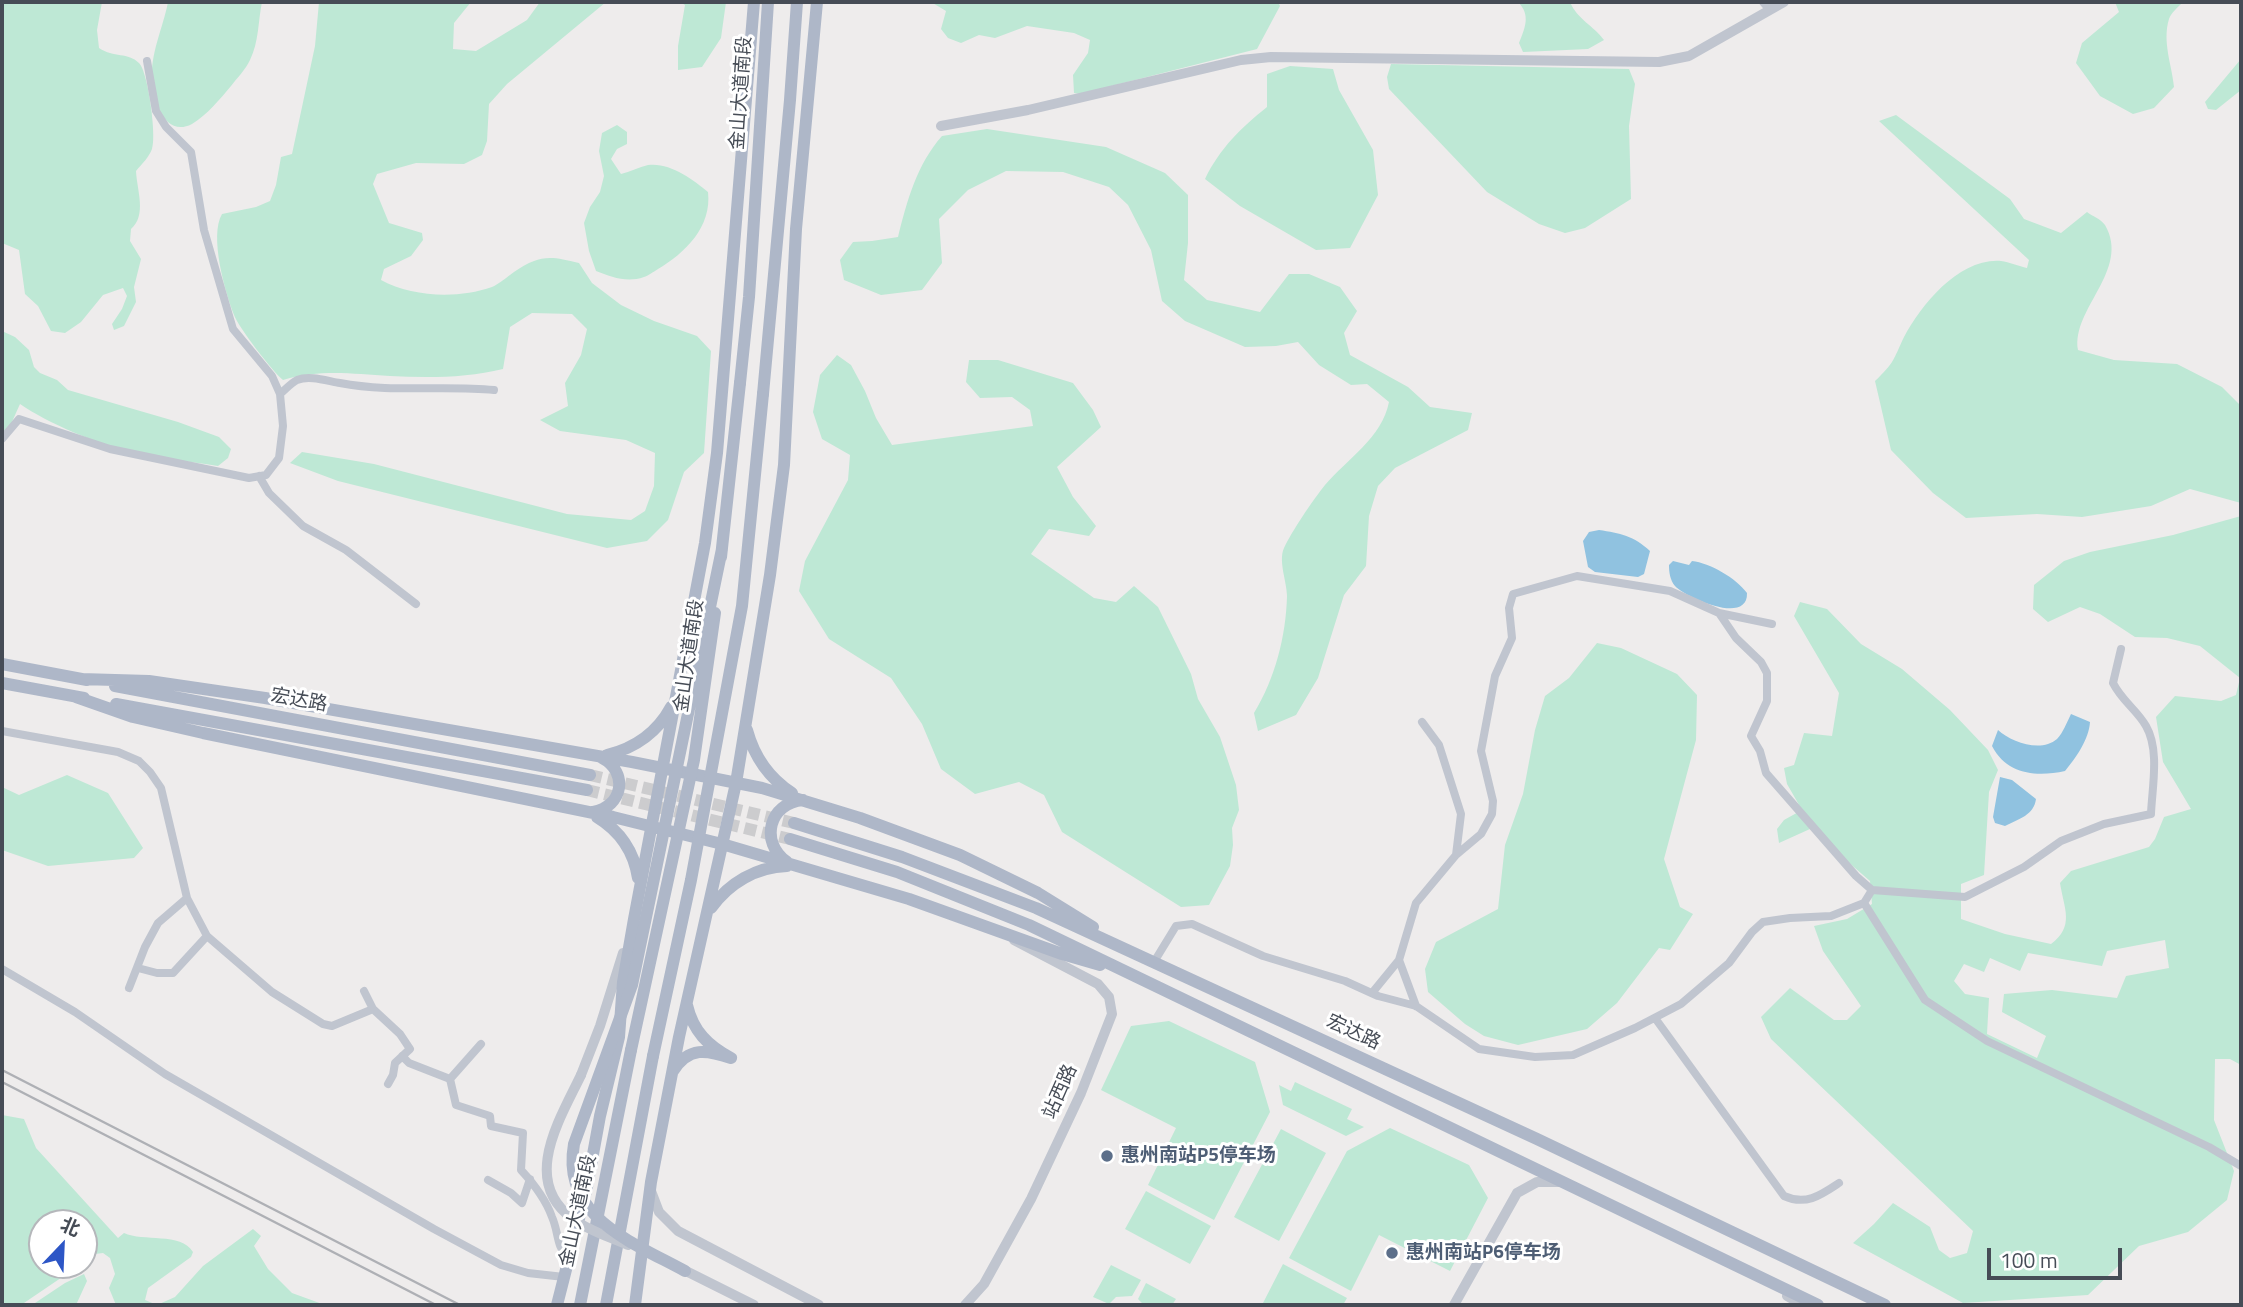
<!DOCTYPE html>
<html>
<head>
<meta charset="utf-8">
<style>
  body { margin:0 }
  #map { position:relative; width:2243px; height:1307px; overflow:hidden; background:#eeecec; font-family:"Titillium Web","Noto Sans SC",sans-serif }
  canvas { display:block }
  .frame { position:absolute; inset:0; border:4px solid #464c56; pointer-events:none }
  .north { position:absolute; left:28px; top:1209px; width:70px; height:70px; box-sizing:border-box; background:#fff; border:2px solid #b5b7bb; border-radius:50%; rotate:23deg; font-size:19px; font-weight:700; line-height:28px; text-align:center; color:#464c56 }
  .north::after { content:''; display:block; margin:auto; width:24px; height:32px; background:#2d56c6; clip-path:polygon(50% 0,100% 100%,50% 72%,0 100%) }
  .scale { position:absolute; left:1987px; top:1248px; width:135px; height:32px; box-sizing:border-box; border:4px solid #464c56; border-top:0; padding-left:9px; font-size:21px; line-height:24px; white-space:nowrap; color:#464c56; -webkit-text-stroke:5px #fff; paint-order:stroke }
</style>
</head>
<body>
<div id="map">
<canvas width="2243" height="1307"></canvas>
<div class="frame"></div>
<div class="north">北</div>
<div class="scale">100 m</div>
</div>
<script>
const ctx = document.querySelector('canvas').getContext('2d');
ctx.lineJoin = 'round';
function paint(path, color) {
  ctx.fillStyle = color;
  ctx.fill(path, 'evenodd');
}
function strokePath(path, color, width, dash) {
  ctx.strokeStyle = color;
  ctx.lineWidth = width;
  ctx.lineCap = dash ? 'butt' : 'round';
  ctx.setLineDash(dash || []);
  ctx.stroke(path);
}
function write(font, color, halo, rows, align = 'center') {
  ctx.font = font + ' "Titillium Web","Noto Sans SC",sans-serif';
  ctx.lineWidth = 6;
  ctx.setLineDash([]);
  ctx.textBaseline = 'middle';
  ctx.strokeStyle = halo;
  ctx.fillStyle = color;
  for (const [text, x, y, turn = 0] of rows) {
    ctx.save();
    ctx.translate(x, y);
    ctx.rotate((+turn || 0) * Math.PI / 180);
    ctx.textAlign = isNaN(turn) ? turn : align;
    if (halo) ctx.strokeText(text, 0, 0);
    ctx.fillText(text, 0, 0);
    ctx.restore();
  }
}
const green = new Path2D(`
  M2 2H102L97 30 99 48C114 58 128 52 139 63 148 71 157 137 152 149 149 157 142 164 136 171 137 191 147 215 131 229L130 241 141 259 134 287 136 302 124 326 114 330 112 324 122 309 127 296 123 288 103 295 81 322 65 333 51 331 38 306 25 294 19 250 2 243Z
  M168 2H262C258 21 259 42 250 60 246 69 237 78 231 86 220 99 207 115 192 124 165 138 153 101 152 81 150 54 163 28 168 2Z
  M319 2H471L454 23 453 49 476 51 527 20 540 2H606L507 84 489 104 487 141 482 155 464 164 416 163 377 174 373 184 389 223 422 233 423 240 411 256 384 269 381 280C412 297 458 299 492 287 499 284 507 277 514 272 540 254 551 256 579 263L592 283 621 305 654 321 697 336 711 351 704 453 684 472 668 520 647 541 607 548 338 481 290 463 302 452 374 464 567 514 631 520 645 511 654 486 655 453 626 440 560 431 540 420 568 406 565 383 581 355 587 329 572 314 532 313 510 327 503 369C467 378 427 378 390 376 351 374 322 369 283 380 273 372 239 328 234 315 225 292 209 236 222 214L256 207 270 201 276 185 281 157 292 154 315 46Z
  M680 2H726L721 38 702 67 678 70V46L685 5Z
  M931 2H1278L1280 6 1257 49 1080 94 1074 93 1073 75 1088 53 1090 40 1074 33 1027 26 995 38 979 35 961 43 948 38 941 29 946 11Z
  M1518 2H1570C1577 19 1594 26 1604 40L1588 49 1523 52 1519 43C1525 28 1531 15 1518 2Z
  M2115 2H2183C2178 7 2171 13 2169 19 2162 42 2172 65 2174 87L2154 108 2133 114 2100 96 2076 63 2082 43 2119 12Z
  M2241 59V90L2216 110 2208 109 2205 102Z
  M1391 64 1629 69 1635 84 1629 126 1631 199 1585 228 1565 233 1539 224 1487 192 1389 89 1387 77Z
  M1290 66 1333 69 1339 90 1373 150 1378 195 1350 248 1316 250 1240 206 1205 179C1220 148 1241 128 1267 107V74Z
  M1896 115 2010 199 2024 219 2061 233 2087 212C2092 216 2101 219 2105 225 2131 270 2071 309 2078 350L2114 360 2177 364 2222 387 2241 406V503L2190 489 2151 506 2082 517 2037 514 1966 518 1933 493 1891 450 1875 381C1895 362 1893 360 1904 337 1922 304 1959 258 2001 261 2009 262 2019 266 2027 268L2029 260 1879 121Z
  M617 125 627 132V144L617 149 611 159 621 174C630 172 639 167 648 165 669 162 693 179 708 192 712 227 685 253 658 269 653 272 648 276 644 277 627 283 611 277 596 271L589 251 584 223 590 207 600 192 604 176 599 151 602 133Z
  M987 129 1106 147 1165 173 1188 195V243L1184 280 1207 300 1260 312 1289 274H1309L1340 287 1357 311 1344 333 1350 355 1408 387 1430 407 1472 413 1468 430 1395 468 1378 486 1369 516 1366 566 1344 595 1318 678 1296 715 1258 731 1254 713C1275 679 1286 636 1287 596 1287 582 1278 561 1284 548 1292 531 1313 500 1325 485 1347 459 1382 438 1389 402L1367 384 1351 385 1319 365 1298 342 1276 346 1245 347 1185 321 1162 301 1151 250 1128 205 1109 187 1063 172 1006 171 968 190 939 219 942 263 922 290 881 295 844 280 840 260 853 242 872 241 898 237C907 201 917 164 942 136Z
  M2 331 15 337 29 350 34 367 40 373 57 380 68 390 178 422 219 437 231 449 228 458 218 466C189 461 159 459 131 452 96 443 49 424 20 404L11 424 2 434Z
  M837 355 851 365 865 391 876 418 892 445 1033 426 1030 410 1012 397 980 398 966 382 969 360H998L1073 383 1093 410 1101 427 1057 467 1073 497 1096 526 1089 536 1049 529 1031 554 1094 598 1116 602 1134 586 1158 607 1191 674 1198 699 1220 737 1236 785 1239 810 1232 828 1233 845 1230 866 1209 905 1181 907 1062 832 1044 795 1019 782 975 794 941 769 922 724 891 678 829 639 799 591 805 561 848 480 850 455 822 439 813 412 820 375Z
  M2241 516V1065L2230 1059H2215L2214 1120 2234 1171 2227 1200 2188 1232 2139 1246 2088 1295 1963 1303 1853 1243 1874 1224 1893 1203 1930 1227 1939 1250 1950 1258 1967 1253 1973 1231 1771 1039 1761 1017 1790 988 1834 1020H1847L1861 1006 1823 951 1814 926 1847 919 1872 904 1870 881 1810 829 1779 843 1777 829 1784 820 1802 810 1787 784 1784 768 1794 765 1804 733 1832 736 1839 693 1794 616 1800 602 1827 609 1861 644 1902 669 1950 710 1988 750 1998 770 1989 792 1984 875 1961 884V919L2005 934 2051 944C2075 926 2064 909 2060 883L2071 871 2149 847 2155 839 2164 817 2191 809 2163 762 2156 717 2175 696 2221 701 2236 695 2240 678 2200 646 2167 638 2135 637 2100 614 2080 607 2048 622 2033 609 2034 585 2064 561 2090 552 2173 535ZM2165 940 2169 968 2126 976 2117 998 2052 990 2004 994 2002 1012 2046 1036 2037 1058 1987 1034 1989 998 1965 994 1954 981 1964 964 1984 972 1990 958 2020 971 2028 953 2102 966 2107 951Z
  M1597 643 1621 648 1677 674 1697 695 1696 740 1664 859 1680 907 1693 914 1670 950 1659 948 1617 1003 1587 1029 1518 1045 1484 1036 1465 1024 1428 992 1425 969 1436 942 1498 909 1505 845 1523 794 1535 730 1545 696 1569 678Z
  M67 775 108 793 143 848 134 858 48 866 2 850V787L19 795Z
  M1169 1021 1255 1062 1270 1112 1214 1220 1148 1185 1176 1128 1101 1090 1131 1026Z
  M1295 1082 1352 1109 1347 1119 1364 1127 1346 1136 1283 1105 1279 1085 1291 1091Z
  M2 1115 24 1119 36 1148 118 1238 124 1233C143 1242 181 1232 193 1252L191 1257 148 1288 145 1300 157 1305 175 1297 203 1266 253 1229 261 1236 254 1246 268 1269 292 1293 325 1305H116L109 1288 115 1274 110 1258 103 1253 95 1254 84 1262V1223H42V1265H80L21 1305H2Z
  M1390 1128 1469 1165 1488 1198 1450 1271 1379 1235 1351 1291 1289 1258 1347 1151Z
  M1281 1129 1326 1153 1279 1241 1234 1217Z
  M1146 1191 1211 1226 1190 1264 1125 1229Z
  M1283 1264 1347 1298 1343 1305H1268L1263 1303Z
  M1111 1265 1141 1280 1132 1296 1116 1297 1109 1304 1093 1297Z
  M84 1274 87 1281 76 1305H32L65 1283Z
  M1146 1283 1176 1299 1172 1305H1144L1138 1299Z`);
const water = new Path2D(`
  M1599 530C1620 533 1634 536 1650 551L1644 574 1638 577 1595 572 1588 567 1583 541 1589 532Z
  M1673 561 1689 565 1692 561C1710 563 1736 578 1747 593 1748 626 1685 597 1675 586 1670 580 1669 572 1669 565Z
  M2071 714 2090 722C2089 739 2076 758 2065 771 2037 777 2007 775 1992 746L1998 730C2011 742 2041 753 2057 739 2063 733 2067 722 2071 714Z
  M2000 777 2012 780 2036 799C2034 815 2019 819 2005 826L1995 823 1993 817Z`);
const primaryTunnel = new Path2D(`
  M590 775 794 823
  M587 790 790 839`);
const minor = new Path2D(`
  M1763 2 1770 10
  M280 394C285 390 291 383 297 380 310 375 327 381 340 383 391 393 444 385 494 390
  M2 439 19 419 110 449 249 478 266 475 279 458 283 426 280 394 272 376 233 329 204 230 191 152 166 127 156 111 147 61
  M259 476 269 493 303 526 346 550 416 604
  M1719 613 1772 624
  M2 731 118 752 139 761 150 772 161 788 187 898 207 936 272 992 323 1024 332 1026 373 1009 400 1034 410 1049 395 1063 393 1075 388 1084
  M1456 855 1481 834 1492 814 1493 801 1481 751 1495 676 1512 638 1509 608 1513 594 1577 576 1670 591 1719 613 1736 638 1761 662 1767 673V701L1751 736 1760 751 1766 773 1856 876 1872 890 1965 897 2024 867 2061 841 2104 824 2151 814C2152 788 2160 750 2146 726 2137 710 2122 701 2113 683L2121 649
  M1864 903 1925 1000 1987 1041 2209 1147 2241 1166
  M1399 960 1416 1006
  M1154 962 1176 926 1192 924 1263 956 1345 981 1378 996 1416 1006 1479 1049 1535 1057 1573 1055 1635 1028 1681 1004 1729 963 1752 932 1763 922 1790 918 1831 916 1864 903 1872 890
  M138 968 157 973H173L207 936
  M2 969 75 1012 165 1074 434 1229 501 1265 528 1273 564 1277
  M129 988 145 947 158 923 187 898
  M364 991 373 1009
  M1372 993 1399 960 1416 903 1456 855 1461 814 1439 745 1422 722
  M1655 1018 1784 1196C1806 1206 1821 1195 1839 1183
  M481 1044 450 1079 456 1105 490 1116 491 1126 523 1133 521 1170C533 1183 546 1200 552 1217 559 1233 556 1246 568 1258
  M402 1056 409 1063 450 1079
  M488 1180 511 1193 522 1203 530 1179`);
const tertiary = new Path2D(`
  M941 126 1028 110 1241 60 1271 57 1659 62 1689 56 1784 2
  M581 1075 600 1026 623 953
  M651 1191 659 1212 678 1231 819 1305
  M1787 1296 1803 1305
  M965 1305 984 1284 1031 1199 1081 1093 1112 1014 1109 997 1098 984 1014 940
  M1454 1305 1517 1193 1537 1182H1560`);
const primary = new Path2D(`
  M740 383 749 297 768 2
  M763 394 790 100 797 2
  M2 664 87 680
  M81 679 149 681 265 698 632 762 762 788 860 818 960 855 1038 893 1093 927
  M2 683 84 698
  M115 686 590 775
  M76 697 133 717 203 733 613 817 722 844 909 899 1062 954 1100 965
  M116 704 587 790
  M747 730C754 756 769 778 792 793
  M607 755C635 748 657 733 671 707
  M593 812C623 807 629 772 602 758
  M597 817C620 831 634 852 638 878
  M794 823 902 857 1036 908 1537 1139 1885 1305
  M790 839 897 872 1029 925 1818 1305
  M787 862C759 842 769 803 803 800
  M711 908C729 883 756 867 787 866
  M673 1071C689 1046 707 1050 731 1058 708 1046 693 1031 687 1005
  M557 1305 587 1187 600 1116 619 1037 623 982 634 919 705 543 717 453 754 2
  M580 1305 631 1050
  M606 1305 653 1056
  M635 1305 651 1182 679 1037 736 783 770 575 784 465 796 229 817 2`);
const rail = new Path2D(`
  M2 1070 460 1305
  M2 1082 436 1305`);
const tertiaryBridge = new Path2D(`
  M581 1075C560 1119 520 1181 573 1219 589 1231 610 1237 628 1245
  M680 1268 754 1305`);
const primaryBridge = new Path2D(`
  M721 557 740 383
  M631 1050 694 760 715 613
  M653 1056 691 880 742 606 763 394
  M685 1271C632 1242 561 1217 574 1144L632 985 722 549`);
const markers = [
  [1107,1156,7,"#5c6f8a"],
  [1392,1253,7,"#5c6f8a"]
];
const streetNames = [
  ["金山大道南段",742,93,-86],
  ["金山大道南段",690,656,-82],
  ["宏达路",299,701,10],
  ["宏达路",1353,1033,25],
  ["站西路",1061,1092,-66],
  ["金山大道南段",579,1211,-78]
];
const serviceNames = [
  ["惠州南站P5停车场",1121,1156],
  ["惠州南站P6停车场",1406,1253]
];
paint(green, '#bee8d5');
paint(water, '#90c2e0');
strokePath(primaryTunnel, '#ccccce', 12, [12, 6]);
strokePath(minor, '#c0c5cf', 8);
strokePath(tertiary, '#c0c5cf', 10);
strokePath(primary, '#aeb7c8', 12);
strokePath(rail, '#aeb0b5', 2.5);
strokePath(tertiaryBridge, '#c0c5cf', 10);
strokePath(primaryBridge, '#aeb7c8', 12);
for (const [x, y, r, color] of markers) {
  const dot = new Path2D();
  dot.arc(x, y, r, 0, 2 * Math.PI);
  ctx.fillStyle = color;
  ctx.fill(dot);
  strokePath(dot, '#fff', 2.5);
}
write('19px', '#464c56', '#fff', streetNames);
write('bold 19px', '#4e5e75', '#fff', serviceNames, 'left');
</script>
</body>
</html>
